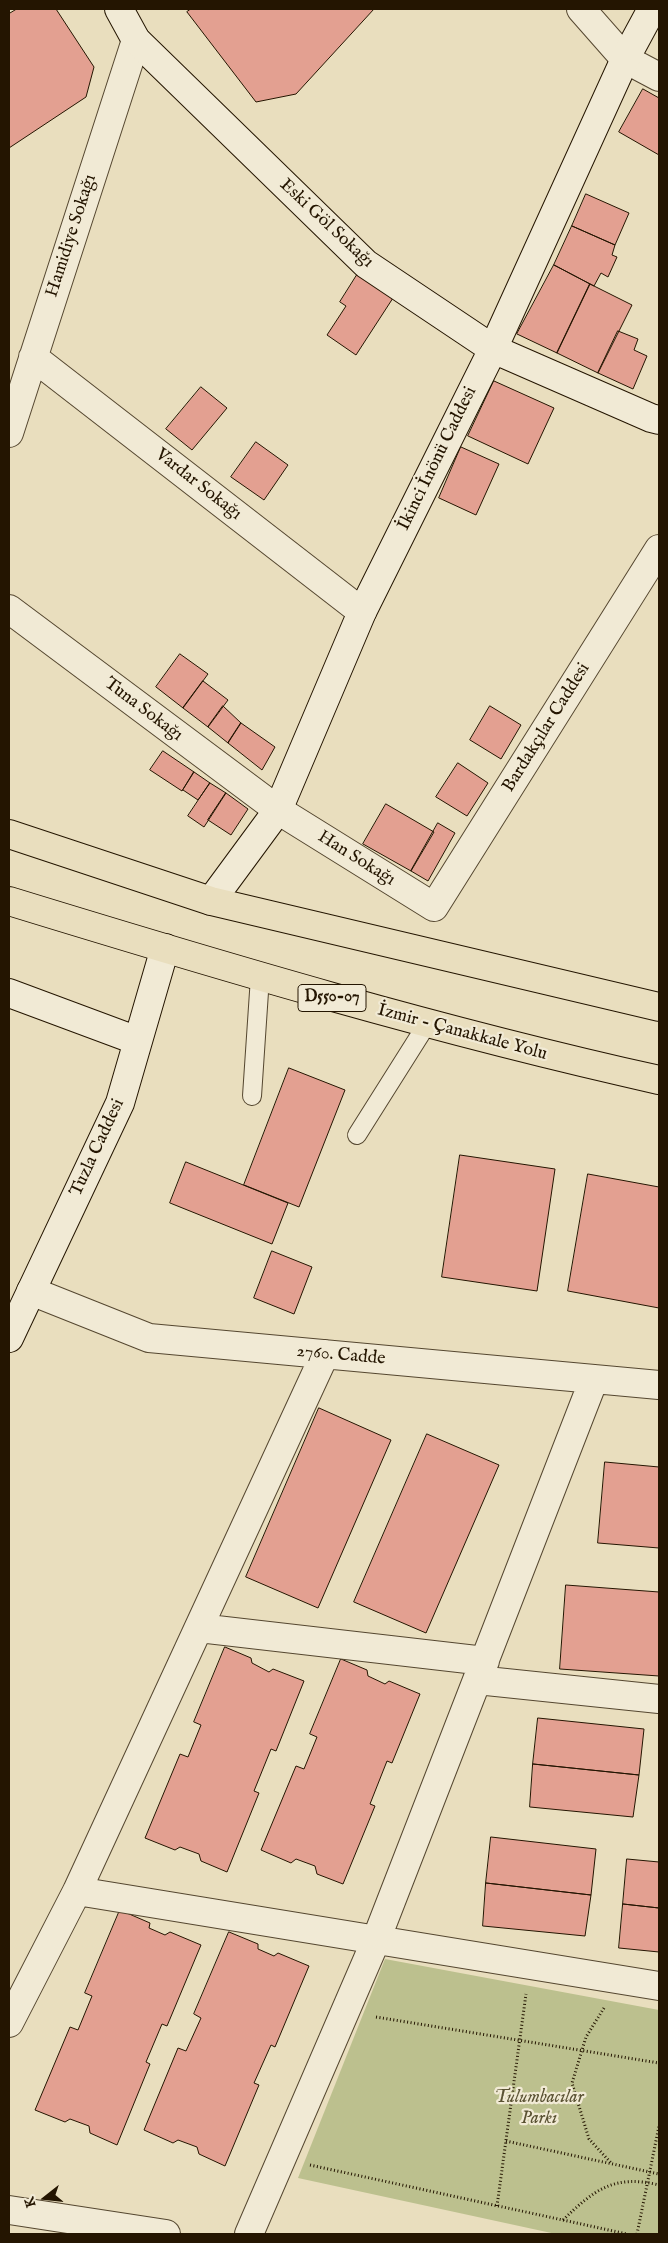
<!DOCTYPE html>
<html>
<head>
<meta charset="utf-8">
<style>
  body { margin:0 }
  #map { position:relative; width:668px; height:2243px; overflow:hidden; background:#e9debe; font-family:"IM FELL English",serif }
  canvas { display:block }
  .frame { position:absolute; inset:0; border:10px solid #241501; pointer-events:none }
  .north { position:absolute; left:20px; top:2173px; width:50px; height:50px; -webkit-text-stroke:4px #f1ead5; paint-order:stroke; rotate:254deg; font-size:14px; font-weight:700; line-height:20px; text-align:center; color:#241501 }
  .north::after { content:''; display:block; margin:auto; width:18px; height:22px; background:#241501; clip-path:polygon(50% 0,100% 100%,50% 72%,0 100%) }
</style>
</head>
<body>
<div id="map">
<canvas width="668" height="2243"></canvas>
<div class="frame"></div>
<div class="north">K</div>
</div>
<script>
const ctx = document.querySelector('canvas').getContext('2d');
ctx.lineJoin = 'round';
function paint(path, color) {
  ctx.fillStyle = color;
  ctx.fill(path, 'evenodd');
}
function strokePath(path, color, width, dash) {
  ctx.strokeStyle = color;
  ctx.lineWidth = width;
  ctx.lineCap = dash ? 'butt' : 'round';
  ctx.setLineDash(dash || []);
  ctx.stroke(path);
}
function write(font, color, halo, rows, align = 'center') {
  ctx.font = font + ' "IM FELL English",serif';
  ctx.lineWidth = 4.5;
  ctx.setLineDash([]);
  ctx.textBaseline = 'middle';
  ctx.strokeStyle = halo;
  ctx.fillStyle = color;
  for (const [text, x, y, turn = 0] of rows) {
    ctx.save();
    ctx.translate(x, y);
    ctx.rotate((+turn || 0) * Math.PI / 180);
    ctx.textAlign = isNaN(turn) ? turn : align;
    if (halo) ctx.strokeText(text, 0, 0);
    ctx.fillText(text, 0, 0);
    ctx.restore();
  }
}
const green = new Path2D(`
  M385 1959 659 2010V2234H556L298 2178Z`);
const building = new Path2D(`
  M17 9H56L94 67 86 97 9 148V14Z
  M191 9H374L296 94 256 102 187 12Z
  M643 89 659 98V155L619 132Z
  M586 194 629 213 615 245 572 226Z
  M572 226 615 245 612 255 617 257 608 277 601 273 594 286 554 265Z
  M554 265 590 284 557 353 517 334Z
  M357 275 393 298 356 355 327 335 346 306 340 302Z
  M590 284 632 305 598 373 557 353Z
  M618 331 638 339 634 350 647 356 633 389 598 373Z
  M494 381 554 408 528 464 468 436Z
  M201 387 227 408 192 450 166 429Z
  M256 442 288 465 264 500 231 477Z
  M461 447 499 464 476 515 439 498Z
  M180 654 208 674 183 708 156 687Z
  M203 681 228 700 208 727 183 708Z
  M223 706 241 723 228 743 208 727Z
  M490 706 521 725 501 759 470 740Z
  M241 723 275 747 262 770 228 743Z
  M163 751 194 772 182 791 150 770Z
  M458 763 488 783 467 816 436 797Z
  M194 772 210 783 198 800 183 790Z
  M210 783 226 793 204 827 188 816Z
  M226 793 248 809 231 835 208 820Z
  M386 804 434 832 411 871 363 844Z
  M438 823 455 833 428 881 411 871Z
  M289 1068 345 1090 299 1207 244 1185Z
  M460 1155 555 1169 537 1291 442 1277Z
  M186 1162 288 1203 272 1244 170 1203Z
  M588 1174 659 1187V1308L568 1291Z
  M272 1251 312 1267 294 1314 254 1298Z
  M319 1408 391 1440 318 1608 246 1577Z
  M427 1434 499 1465 426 1633 354 1602Z
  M605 1462 659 1467V1548L598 1543Z
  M566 1585 659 1592V1676L560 1669Z
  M225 1647 251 1658 252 1663 269 1672 273 1669 304 1681 276 1751 271 1749 254 1791 259 1793 227 1872 201 1861 199 1854 180 1847 175 1850 145 1838 180 1754 188 1757 201 1725 194 1722Z
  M341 1659 367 1670 368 1676 385 1684 389 1681 420 1694 392 1763 387 1761 370 1804 375 1806 343 1884 317 1874 315 1866 296 1859 291 1863 261 1850 296 1766 304 1769 317 1737 310 1734Z
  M538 1718 644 1729 639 1775 533 1764Z
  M533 1764 639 1775 633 1817 530 1807Z
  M491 1837 596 1849 591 1895 486 1883Z
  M627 1859 659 1862V1908L623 1904Z
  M486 1883 591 1895 585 1936 483 1926Z
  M623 1904 659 1908V1952L619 1948Z
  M120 1910 150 1923 149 1928 165 1935 170 1932 201 1945 167 2026 162 2024 146 2062 150 2064 117 2145 90 2133 89 2126 70 2119 65 2122 35 2110 70 2027 78 2030 92 1996 85 1993Z
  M229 1932 258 1944V1949L274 1956 278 1953 309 1966 275 2047 271 2045 254 2083 259 2085 225 2166 199 2154 197 2147 178 2140 173 2143 144 2130 178 2048 186 2051 201 2018 194 2014Z`);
const path = new Path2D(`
  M604 2008 586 2037 572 2083 589 2139 612 2164
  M376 2017 659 2063
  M506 2141 659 2174
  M310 2165 627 2234
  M497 2206 526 1994
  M563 2220C594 2190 614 2174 659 2185
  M637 2234 659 2126`);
const lane = new Path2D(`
  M252 1096 260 977
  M357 1135 427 1024`);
const street = new Path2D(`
  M581 9 625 59 659 77
  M33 357 362 612
  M9 433 136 40
  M9 609 278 810 434 907 659 549
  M31 1291 149 1338 659 1385
  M199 1628 485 1661
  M477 1680 659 1699
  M77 1891 659 1986
  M9 2023 77 1891 325 1354
  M9 2210 166 2234
  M249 2234 376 1940 594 1379`);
const secondary = new Path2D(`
  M119 9 136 40 366 264 493 349 651 418 659 420
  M211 901 278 810 362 612 493 349 625 59 652 9
  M9 993 138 1041
  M9 1338 120 1103 165 948`);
const highway = new Path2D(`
  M9 834 211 901 659 1007
  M9 901C224 967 439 1031 659 1080`);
const shields = [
  [332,998,68]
];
const shieldNames = [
  ["D550-07",332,998]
];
const streetNames = [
  ["Eski Göl Sokağı",326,224,43],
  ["Hamidiye Sokağı",72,236,-72],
  ["İkinci İnönü Caddesi",438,459,-64],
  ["Vardar Sokağı",198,485,38],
  ["Tuna Sokağı",143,710,37],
  ["Bardakçılar Caddesi",547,728,-58],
  ["Han Sokağı",356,859,32],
  ["İzmir - Çanakkale Yolu",462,1033,15],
  ["Tuzla Caddesi",98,1148,-65],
  ["2760. Cadde",341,1356,5]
];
const parkNames = [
  ["Tulumbacılar",539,2098],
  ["Parkı",539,2119]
];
paint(green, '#bcc08e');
paint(building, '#e3a091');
strokePath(building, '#241501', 1);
strokePath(lane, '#554730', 20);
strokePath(street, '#554730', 30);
strokePath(secondary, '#241501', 30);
strokePath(highway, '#241501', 30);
strokePath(path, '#241501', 3, [1, 2.5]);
strokePath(lane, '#f1ead5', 18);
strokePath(street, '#f1ead5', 28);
strokePath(secondary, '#f1ead5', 28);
strokePath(highway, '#e9debe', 28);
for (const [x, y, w] of shields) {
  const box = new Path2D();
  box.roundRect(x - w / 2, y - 13.5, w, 27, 4);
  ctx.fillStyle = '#f1ead5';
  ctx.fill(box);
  strokePath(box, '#241501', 1);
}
write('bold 16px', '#241501', null, shieldNames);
write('18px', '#241501', '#f1ead5', streetNames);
write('italic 18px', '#595132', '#f1ead5', parkNames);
</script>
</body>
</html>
